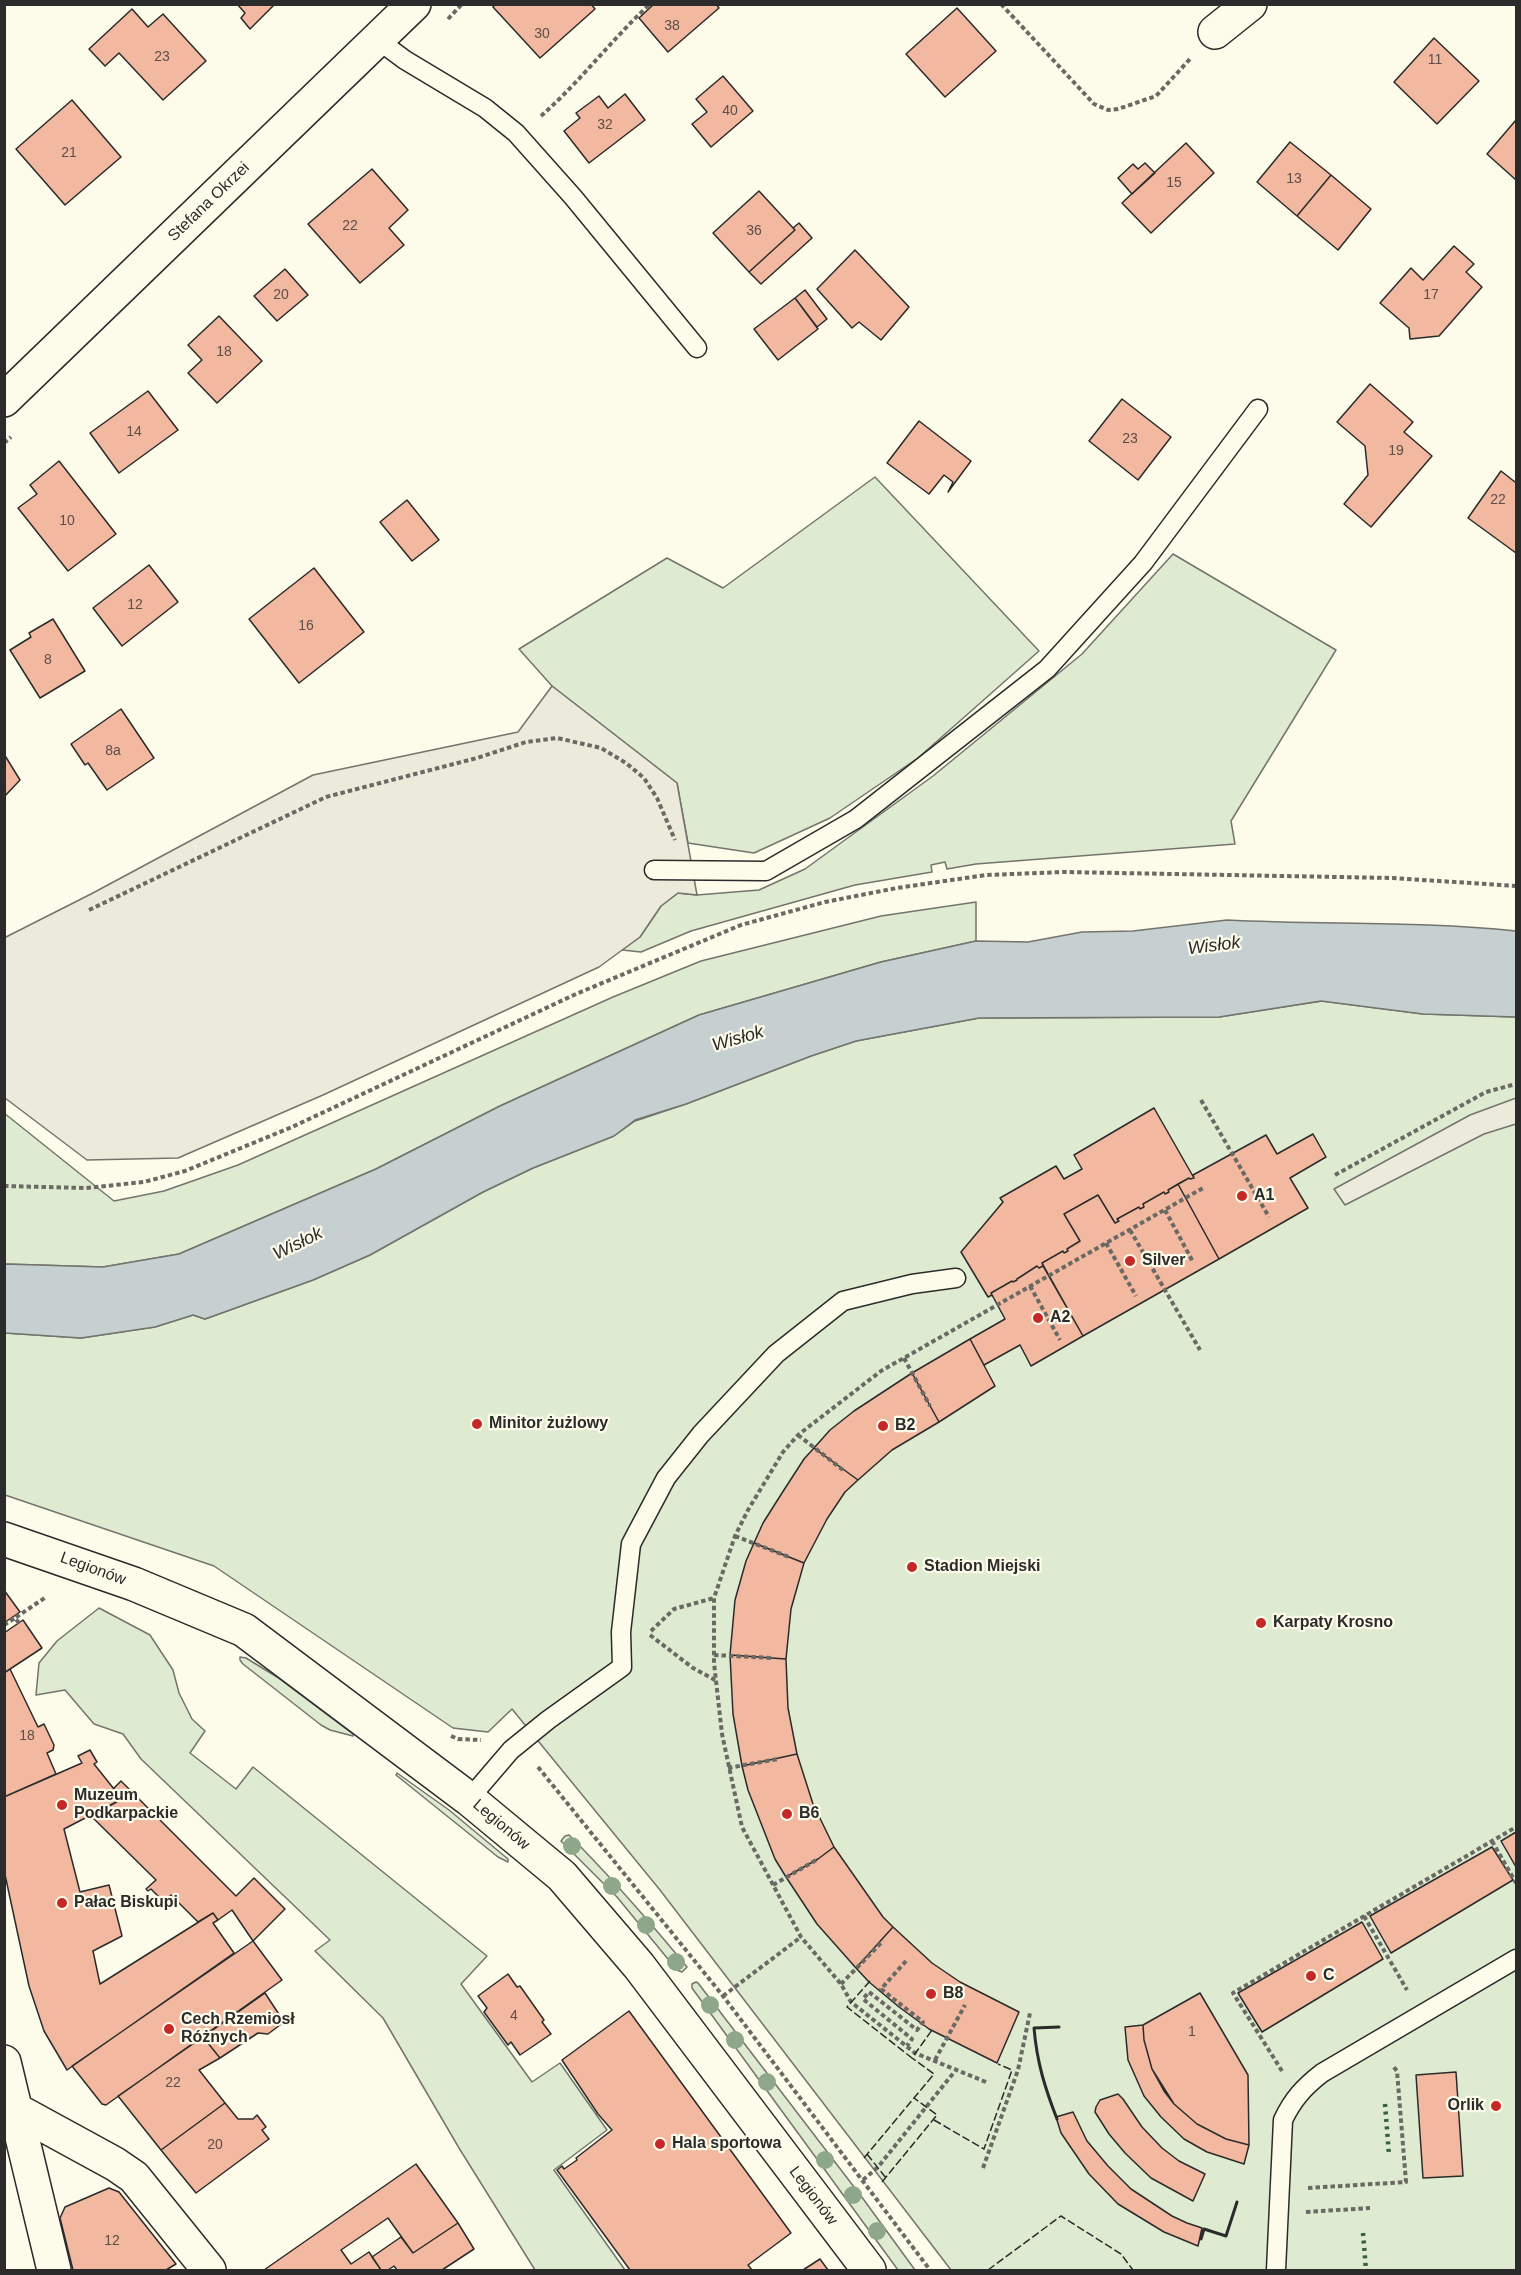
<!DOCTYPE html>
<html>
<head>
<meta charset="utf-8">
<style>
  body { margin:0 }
  #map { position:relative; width:1521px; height:2275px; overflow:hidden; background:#fdfbea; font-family:Helvetica,sans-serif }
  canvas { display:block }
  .frame { position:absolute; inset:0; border:6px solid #2b2b2b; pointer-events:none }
</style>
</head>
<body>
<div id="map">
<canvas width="1521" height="2275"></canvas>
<div class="frame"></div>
</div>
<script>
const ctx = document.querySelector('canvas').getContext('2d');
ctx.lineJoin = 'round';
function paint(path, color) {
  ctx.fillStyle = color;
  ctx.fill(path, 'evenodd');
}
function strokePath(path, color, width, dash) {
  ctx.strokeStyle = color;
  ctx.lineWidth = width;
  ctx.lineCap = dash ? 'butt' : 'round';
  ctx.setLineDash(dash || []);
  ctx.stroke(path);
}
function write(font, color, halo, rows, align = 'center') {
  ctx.font = font + ' Helvetica,sans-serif';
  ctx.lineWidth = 4.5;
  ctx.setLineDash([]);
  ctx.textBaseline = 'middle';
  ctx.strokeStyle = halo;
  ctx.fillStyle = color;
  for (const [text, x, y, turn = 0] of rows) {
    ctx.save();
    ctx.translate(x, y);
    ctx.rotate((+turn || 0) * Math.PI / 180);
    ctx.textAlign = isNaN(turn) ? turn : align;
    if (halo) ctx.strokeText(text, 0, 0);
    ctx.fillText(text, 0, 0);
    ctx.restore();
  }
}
const green = new Path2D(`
  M875 477 1039 651 918 758 830 818 754 853 688 843 677 783 552 686 519 649 667 558 723 588Z
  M1173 554 1336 650 1231 821 1235 844 976 864 947 869 945 862 931 865 932 872 855 885 691 931 641 952 622 950 640 937 661 906 678 893 697 895 759 890 805 869 933 776 1082 654Z
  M976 902V941L881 962 699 1015 500 1106 376 1169 179 1254 103 1267 5 1264 4 1113 114 1201 164 1191 238 1165 613 997 701 961 881 916Z
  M1322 1001 1423 1014 1516 1017V2270H951L660 1890 512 1709 488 1732 453 1728 214 1566 5 1495V1333L81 1338 155 1327 193 1315 205 1319 313 1280 370 1255 483 1192 533 1168 614 1136 635 1121 686 1104 811 1056 856 1041 979 1018 1219 1017Z
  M99 1608 150 1635 173 1670 179 1693 192 1719 205 1731 190 1753 236 1789 253 1767 487 1956 461 1984 532 2082 560 2063 607 2130 554 2170 625 2270H535L459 2148 383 2018 315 1951 330 1940 141 1759 123 1734 94 1724 65 1690 36 1695 39 1663 57 1641Z
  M240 1657 246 1658 277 1677 353 1734V1736L330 1730 321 1725 243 1664 240 1660Z
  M397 1773 449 1810 508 1859V1862L498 1857 396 1775Z
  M569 1835C611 1877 649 1921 687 1967L682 1972 677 1970 617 1897 561 1841 565 1836Z
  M696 1982 698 1983 864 2200 915 2270H898L692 1988V1984Z`);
const parking = new Path2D(`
  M552 686 677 783 697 895 678 893 661 906 640 937 599 967 323 1095 178 1158 87 1160 5 1098 4 938 91 894 313 775 518 732Z
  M1516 1098V1124L1484 1134 1345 1205 1334 1189 1470 1115Z`);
const water = new Path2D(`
  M1227 920C1324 925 1420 921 1516 931V1017L1423 1014 1321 1001 1219 1017 979 1018 856 1041 811 1056 686 1104 635 1120 614 1136 533 1168 483 1192 370 1255 313 1280 205 1319 193 1315 155 1327 81 1338 5 1333V1264L103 1267 179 1254 376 1169 500 1106 699 1015 881 962 976 941 1028 942 1082 932 1133 931Z`);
const building = new Path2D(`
  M237 4H275L250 29 241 18 245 13Z
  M495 4H591L595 9 540 58 493 7Z
  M654 4H716L719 8 668 52 639 18Z
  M957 8 996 51 945 97 906 54Z
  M132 9 148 27 163 14 206 61 163 100 119 53 105 66 89 49Z
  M1434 38 1479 81 1437 124 1394 82Z
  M723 76 753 111 711 147 692 124 707 112 696 99Z
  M625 94 645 120 589 163 564 131 580 118 576 113 599 96 608 108Z
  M72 100 121 157 65 205 16 149Z
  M1516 120V180L1487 154Z
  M1290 142 1331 175 1297 216 1257 182Z
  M1186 143 1214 173 1151 233 1122 203Z
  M1145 163 1155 173 1132 194 1118 178 1133 164 1138 169Z
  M372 169 408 210 389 228 404 245 360 283 308 224Z
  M1331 175 1371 209 1338 250 1297 216Z
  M759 191 795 230 749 272 713 233Z
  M799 223 812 238 761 284 749 272 795 230 793 228Z
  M1454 246 1474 264 1466 272 1482 287 1439 336 1410 339 1409 328 1380 303 1411 268 1423 280Z
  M855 250 909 307 881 340 859 322 852 328 817 289Z
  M285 269 308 295 277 321 254 296Z
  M805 290 827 319 817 327 795 298Z
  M795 298 818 329 778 360 754 329Z
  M219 316 262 361 217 403 188 373 202 360 188 345Z
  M1370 384 1413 422 1404 432 1432 456 1371 527 1344 504 1368 475 1365 446 1337 422Z
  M148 391 178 430 119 473 90 433Z
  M1122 399 1171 437 1138 480 1089 441Z
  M919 421 971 461 948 492 953 482 944 475 929 494 887 463Z
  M59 461 116 534 68 571 18 508 37 494 30 485Z
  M1501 471 1515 482 1516 480V553L1468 518Z
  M407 500 439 540 412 561 380 522Z
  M149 565 178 602 122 646 93 608Z
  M314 568 364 632 299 683 249 619Z
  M53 619 85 671 40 698 10 650 31 637 29 633Z
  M121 709 154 758 107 790 88 763 85 765 71 744Z
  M4 754 20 780 4 797Z
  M1154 1108 1194 1178 1190 1179 1189 1178 1168 1190 1169 1192 1165 1194 1164 1192 1143 1204 1144 1207 1140 1209 1139 1207 1117 1219 1119 1221 1115 1223 1098 1195 1064 1214 1080 1241 1067 1249 1068 1251 1064 1253 1063 1251 1042 1263 1043 1266 1039 1268 1037 1266 1017 1279V1280L1013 1282 1012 1281 991 1293 992 1295 988 1297 961 1252 1003 1202 1000 1198 1056 1166 1064 1179 1082 1169 1074 1155Z
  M1313 1134 1326 1157 1290 1178 1308 1208 1219 1259 1178 1184 1189 1178 1190 1179 1194 1178 1193 1175 1266 1135 1277 1154Z
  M1178 1184 1219 1259 1083 1336 1042 1263 1063 1251 1064 1253 1068 1251 1067 1249 1080 1241 1064 1214 1098 1195 1115 1223 1119 1221 1117 1219 1139 1207 1140 1209 1144 1207 1143 1204 1164 1192 1165 1194 1169 1192 1168 1190Z
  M1037 1266 1039 1268 1043 1266 1083 1336 1031 1366 1020 1345 984 1365 970 1339 1005 1319 991 1293 1012 1281 1013 1282 1017 1280V1279Z
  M970 1339 995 1386 939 1422 912 1373Z
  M912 1373 939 1422 892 1450 858 1480 814 1448 830 1430 854 1411Z
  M814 1448 858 1480 845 1492 827 1519 804 1563 754 1543 763 1523 782 1493 804 1459Z
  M754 1543 804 1563 791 1609 786 1659 730 1655 735 1600 746 1561Z
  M4 1590 20 1612 4 1623Z
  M23 1620 42 1648 4 1673V1633Z
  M730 1655 786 1659 788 1708 797 1754 742 1766 733 1714Z
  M10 1669 38 1727 44 1724 54 1745 53 1750 47 1753 56 1774 4 1797V1673Z
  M90 1750 97 1762 94 1764 122 1799 64 1829 80 1892 109 1885 122 1936 93 1951 100 1984 213 1913 218 1920 213 1923 234 1953 67 2070 44 2031 29 1986 4 1870V1797L82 1763 78 1756Z
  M797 1754 813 1804 834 1847 818 1859 786 1877 775 1859 748 1790 742 1766Z
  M121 1781 236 1896 254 1878 285 1909 253 1941 232 1910 218 1920 213 1913 198 1922 171 1895 161 1904 160 1902 162 1900 151 1889 148 1891 146 1889 156 1880 91 1816 122 1799 114 1788Z
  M1516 1832V1867L1501 1841Z
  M834 1847 883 1917 893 1927 856 1968 817 1924 786 1877 818 1859Z
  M1492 1847 1513 1880 1391 1953 1370 1916Z
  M1362 1922 1383 1959 1262 2032 1238 1993Z
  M893 1927 932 1963 960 1982 1019 2012 997 2063 929 2029 899 2007 869 1982 856 1968Z
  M253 1941 282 1980 106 2105 102 2104 72 2066Z
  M508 1974 517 1987 520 1986 544 2020 542 2022 551 2034 520 2055 511 2042 508 2045 484 2012 487 2008 478 1996Z
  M265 1993 284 2022 268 2034 258 2033 220 2058 203 2037Z
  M1200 1993 1248 2075 1249 2145 1226 2139 1197 2124 1174 2104 1152 2069 1144 2040 1143 2025Z
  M629 2011 791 2233 748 2265 752 2270H630L557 2170 562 2166 564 2169 577 2160 576 2158 612 2130 598 2114 562 2060Z
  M1143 2025 1144 2040 1152 2069 1164 2091 1174 2104 1197 2124 1226 2139 1249 2145 1244 2164 1207 2152 1184 2139 1161 2117 1144 2096 1128 2060 1125 2027Z
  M203 2037 220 2058 199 2070 225 2103 161 2150 118 2096Z
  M1456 2072 1463 2176 1423 2178 1416 2075Z
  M1118 2094 1123 2099 1142 2127 1162 2148 1179 2161 1205 2174 1193 2201 1151 2178 1125 2153 1109 2134 1095 2112 1096 2107 1100 2100Z
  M225 2103 238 2119H253L257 2115 266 2127 262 2130 269 2139 196 2193 161 2150Z
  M1073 2112 1087 2141 1108 2166 1131 2189 1172 2216 1187 2223 1202 2228 1198 2246 1164 2232 1118 2204 1089 2174 1061 2133 1056 2117Z
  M416 2164 458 2223 413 2253 388 2218 341 2250 351 2264 369 2252 381 2270H264Z
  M109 2188 119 2192 176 2264 166 2270H73L60 2218 65 2207Z
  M458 2223 474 2249 442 2270H397L394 2266 388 2270H381L372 2257 401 2237 413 2253Z
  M820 2259 828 2270H803Z`);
const path = new Path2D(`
  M1001 4 1094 104 1108 110 1118 109 1156 96 1190 59
  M448 19 462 4
  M541 116C580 82 611 40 650 4
  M4 443 11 437
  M89 910 326 797 477 758 526 742 557 738 601 748 626 763 644 778 657 798 675 840
  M1201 1100 1269 1217
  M1335 1175 1486 1092 1516 1084
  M4 1186 86 1188 144 1182 185 1171 292 1127 576 994 741 925 825 902 897 888 986 875 1064 872 1393 878 1516 886
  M1165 1210 1193 1262
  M1130 1230 1200 1350
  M1106 1243 1136 1296
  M1030 1286 1060 1340
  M904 1358 930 1406
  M798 1435 843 1470
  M735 1536 789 1557
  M19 1623 15 1618 46 1597
  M4 1625 15 1618
  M651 1631 674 1609 714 1598
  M650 1635 693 1668 715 1680
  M714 1655 772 1658
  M451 1736 458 1739 481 1740
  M538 1767 723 1996 930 2270
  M728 1768 778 1759
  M1492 1841 1516 1883
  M773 1885 818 1859
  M1364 1916 1407 1990
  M906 1961 881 1989 923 2022 917 2030 869 1992 863 1999 912 2039 907 2046
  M841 1984 883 1941
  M723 1996 801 1937
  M935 2060 965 2005
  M1282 2071 1233 1993 1516 1827
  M986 2082 915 2053 851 2002 841 1984 801 1937 742 1827 722 1734 714 1663V1598L735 1536 748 1510 783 1452 798 1435 881 1371 1203 1188
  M983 2168 1018 2070 1030 2013
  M863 2180 878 2167 955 2071
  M1308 2188 1406 2182 1397 2071 1392 2065
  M1306 2212 1370 2208`);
const lane = new Path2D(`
  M378 40 405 60 485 108 516 133 573 197 697 348
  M654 870 766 871 856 819 1047 669 1143 563 1258 409
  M469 1799 511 1750 548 1720 622 1667 621 1632 631 1544 666 1478 701 1434 776 1354 843 1301 912 1284 956 1278
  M1276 2270 1283 2120C1293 2099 1304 2087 1322 2073L1516 1959`);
const street = new Path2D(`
  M1215 32 1250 4
  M4 2062 54 2270
  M18 2111 115 2164 134 2177 209 2270`);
const secondary = new Path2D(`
  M4 400 414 4
  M4 1539 134 1584 244 1630 469 1799 562 1876 639 1966 869 2270`);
const hedge = new Path2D(`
  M1385 2104 1389 2155
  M1363 2233 1366 2270`);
const fence = new Path2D(`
  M870 1981 847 2007 912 2058 932 2030
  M934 2120 984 2149 1012 2070 998 2064
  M867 2154 886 2178
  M864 2158 934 2074 912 2058
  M882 2182 937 2115 914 2098
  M988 2270 1061 2216 1121 2254 1133 2270`);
const wall = new Path2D(`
  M1057 2119C1045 2088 1037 2063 1034 2028L1059 2027
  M1201 2239 1204 2229 1226 2236 1237 2202`);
const trees = [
  [572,1846],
  [612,1886],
  [646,1925],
  [676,1962],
  [710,2005],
  [735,2040],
  [767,2082],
  [825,2160],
  [853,2195],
  [877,2231]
];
const markers = [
  [1242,1196,6,"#c62828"],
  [1130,1261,6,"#c62828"],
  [1038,1318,6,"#c62828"],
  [477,1424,6,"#c62828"],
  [883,1426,6,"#c62828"],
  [912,1567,6,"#c62828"],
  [1261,1623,6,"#c62828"],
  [62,1805,6,"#c62828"],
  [787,1814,6,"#c62828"],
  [62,1903,6,"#c62828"],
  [1311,1976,6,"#c62828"],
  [931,1994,6,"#c62828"],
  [169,2029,6,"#c62828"],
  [1496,2106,6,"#c62828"],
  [660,2144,6,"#c62828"]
];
const numberNames = [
  ["38",672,26],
  ["30",542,34],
  ["23",162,57],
  ["11",1435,60],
  ["40",730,111],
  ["32",605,125],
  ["21",69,153],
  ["13",1294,179],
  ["15",1174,183],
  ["22",350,226],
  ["36",754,231],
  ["20",281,295],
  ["17",1431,295],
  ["18",224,352],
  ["14",134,432],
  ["23",1130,439],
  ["19",1396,451],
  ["22",1498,500],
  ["10",67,521],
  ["12",135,605],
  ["16",306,626],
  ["8",48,660],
  ["8a",113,751],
  ["18",27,1736],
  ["4",514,2016],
  ["1",1192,2032],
  ["22",173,2083],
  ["20",215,2145],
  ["12",112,2241]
];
const streetNames = [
  ["Stefana Okrzei",209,202,-44],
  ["Legionów",93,1569,20],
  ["Legionów",501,1825,40],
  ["Legionów",813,2196,53]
];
const poiNames = [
  ["A1",1254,1196],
  ["Silver",1142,1261],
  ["A2",1050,1318],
  ["Minitor żużlowy",489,1424],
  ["B2",895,1426],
  ["Stadion Miejski",924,1567],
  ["Karpaty Krosno",1273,1623],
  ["Muzeum",74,1796],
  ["Podkarpackie",74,1814],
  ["B6",799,1814],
  ["Pałac Biskupi",74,1903],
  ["C",1323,1976],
  ["B8",943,1994],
  ["Cech Rzemiosł",181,2020],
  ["Różnych",181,2038],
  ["Orlik",1484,2106,"right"],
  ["Hala sportowa",672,2144]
];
const waterNames = [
  ["Wisłok",1214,946,-7],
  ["Wisłok",738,1039,-16],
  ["Wisłok",298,1244,-26]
];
paint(green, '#deebd1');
strokePath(green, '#74746e', 1.5);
paint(parking, '#eceadb');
strokePath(parking, '#74746e', 1.5);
paint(water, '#c7d0d0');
strokePath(water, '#74746e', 1.5);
paint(building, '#f2b8a0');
strokePath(building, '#2b2b2b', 1.5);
strokePath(lane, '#2b2b2b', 21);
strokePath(street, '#2b2b2b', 36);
strokePath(secondary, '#2b2b2b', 36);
strokePath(path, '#6a6964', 4, [4.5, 3]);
strokePath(lane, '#fdfbea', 18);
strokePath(street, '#fdfbea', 33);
strokePath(secondary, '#fdfbea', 33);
strokePath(hedge, '#34623c', 4.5, [3, 4.5]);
strokePath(fence, '#2b2b2b', 1.5, [8, 3]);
strokePath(wall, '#2b2b2b', 3);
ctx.fillStyle = '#8ea78a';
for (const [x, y] of trees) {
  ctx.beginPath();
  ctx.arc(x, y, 9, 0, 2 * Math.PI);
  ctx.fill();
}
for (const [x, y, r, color] of markers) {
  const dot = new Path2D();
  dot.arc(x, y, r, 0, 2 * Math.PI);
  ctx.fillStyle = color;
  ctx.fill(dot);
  strokePath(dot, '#fdfbea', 2);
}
write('14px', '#5d4e48', null, numberNames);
write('16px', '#2b2b2b', '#fdfbea', streetNames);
write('bold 16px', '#2b2b2b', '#fdfbea', poiNames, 'left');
write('italic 18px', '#2b2b2b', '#fdfbea', waterNames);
</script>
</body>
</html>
